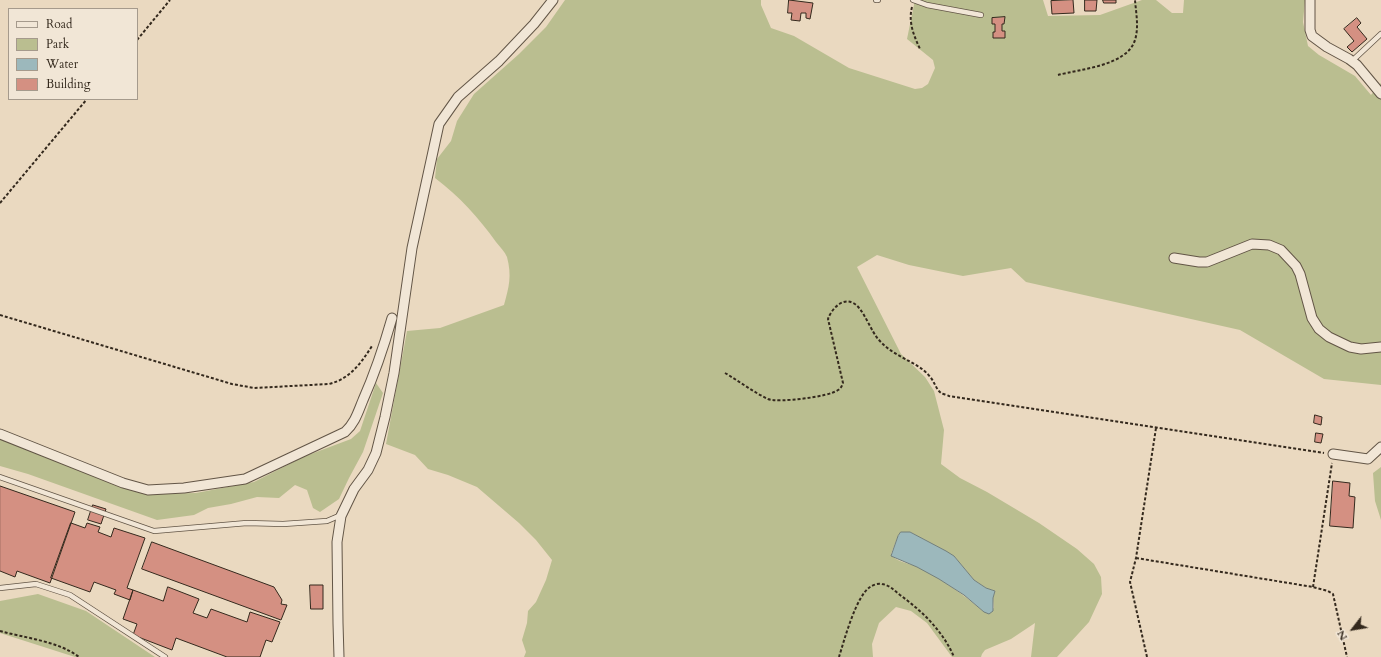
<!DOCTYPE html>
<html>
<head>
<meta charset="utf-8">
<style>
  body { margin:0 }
  #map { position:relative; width:1381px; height:657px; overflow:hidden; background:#ead9c0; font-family:Cardo,serif }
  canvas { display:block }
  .legend { position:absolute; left:8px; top:8px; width:130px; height:92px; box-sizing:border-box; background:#f1e6d6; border:1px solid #a59a8c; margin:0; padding:5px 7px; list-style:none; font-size:12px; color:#34291d }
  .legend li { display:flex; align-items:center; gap:8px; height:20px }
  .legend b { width:20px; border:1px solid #a59a8c }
  .north { position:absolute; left:1333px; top:609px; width:40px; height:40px; -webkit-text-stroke:3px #f1e6d6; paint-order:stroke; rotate:239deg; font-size:11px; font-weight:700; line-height:16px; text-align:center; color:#34291d }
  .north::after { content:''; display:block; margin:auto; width:14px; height:18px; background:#34291d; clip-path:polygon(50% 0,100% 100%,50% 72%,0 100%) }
</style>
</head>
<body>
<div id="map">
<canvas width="1381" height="657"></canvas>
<ul class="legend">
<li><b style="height:5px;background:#f1e6d6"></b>Road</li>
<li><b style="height:11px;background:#babe90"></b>Park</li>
<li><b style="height:11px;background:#9cb8bc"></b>Water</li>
<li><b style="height:11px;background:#d49082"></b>Building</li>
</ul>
<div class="north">N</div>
</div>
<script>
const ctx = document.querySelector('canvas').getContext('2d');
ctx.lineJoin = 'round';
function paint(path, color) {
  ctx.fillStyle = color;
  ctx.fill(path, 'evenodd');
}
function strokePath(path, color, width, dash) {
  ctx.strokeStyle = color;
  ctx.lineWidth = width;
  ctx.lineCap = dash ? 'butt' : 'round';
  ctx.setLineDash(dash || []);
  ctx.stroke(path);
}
const green = new Path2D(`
  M565 0H761V5L771 28 794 36 849 68 915 89 922 88 928 84 935 68 933 60 907 39 915 0H1043L1048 16 1100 15 1142 0H1156L1172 13H1183L1184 0H1305L1303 22 1308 46 1319 55 1355 76 1371 95 1381 83V385L1324 379 1240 330 1026 282 1011 268 963 276 909 265 877 255 857 267 901 354 925 377 934 391 944 430 941 464 960 478 987 492 1039 523 1077 549 1094 564 1101 577 1102 594 1089 622 1057 657H1031L1035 623 1011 639 985 650 982 654 981 657H952L927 623 911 611 896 607 879 623 872 644 873 657H524L526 652 522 640 527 623 528 611 536 602 546 580 552 560 536 540 519 523 477 487 448 475 428 469 415 455 386 444 407 331 440 328 504 305C509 287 512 276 507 257 505 252 500 247 496 242 479 218 459 196 435 178L437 159 451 141 457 121 474 94 519 54 546 27ZM901 532H910L954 556 974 580 986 588 995 591 993 598 994 608 984 612C964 595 942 579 918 567 909 563 895 562 891 554L898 536Z
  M376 383 383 393 363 452 349 478 339 499 320 512 313 508 307 490 295 485 279 498 257 497 231 504 208 508 194 515 157 520 28 474 0 466V438L84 470 120 487 148 494 196 493 254 482 303 457 351 439 360 431Z
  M1381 467V520L1375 501 1373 473Z
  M38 594 86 611 155 657H75L0 633V601Z`);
const water = new Path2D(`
  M901 532H910L946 551 954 556 974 580 986 588 995 591 993 598V611L989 614 984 612 964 595 939 579 917 567 891 556 898 536Z`);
const building = new Path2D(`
  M789 0 813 3 810 19 806 18V13H801L800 21 791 20 792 13H788Z
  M1073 0 1074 13 1052 14 1051 1Z
  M1085 0H1097L1096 11H1085Z
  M1103 0H1116V3H1104Z
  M1005 17 1004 24H1002V31H1005V38H993V32H995V24H992V18Z
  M1357 18 1361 23 1357 27 1367 39 1352 52 1347 47 1354 41 1344 29Z
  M1315 415 1322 417 1321 425 1314 423Z
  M1316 433 1323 434 1321 443 1315 442Z
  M1333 481 1350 483 1349 496 1355 497 1353 528 1330 526Z
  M0 486 75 512 50 583 17 571 15 577 0 571Z
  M93 505 106 509 101 524 88 520Z
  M71 523 85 528 87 523 100 527 98 532 111 537 114 528 145 538 127 588 133 590 130 600 114 594 116 590 94 582 90 592 51 578Z
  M152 542 274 587 282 600 281 604 287 605 281 620 142 569Z
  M310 585H323V609H311Z
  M168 587 199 599 193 613 207 618 211 609 247 622 250 612 280 622 272 642 266 640 260 657H227L176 638 172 650 133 635 137 624 123 619 133 590 163 601Z`);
const path = new Path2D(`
  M912 7C908 22 914 36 920 49
  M137 40 170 0
  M1058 75C1080 69 1127 66 1135 40 1139 27 1136 13 1135 0
  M0 203 87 99
  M0 315 232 384 254 388 329 384C350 379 361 363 372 346
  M725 373C739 381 753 392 768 399 778 403 829 397 838 390 841 388 842 386 843 383L828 319C831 310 842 297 853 303 863 307 871 332 879 340 891 354 908 359 922 369 926 372 932 378 934 383 936 386 937 390 941 393 943 394 947 395 949 396L1324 453
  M1136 558 1313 587 1328 591 1333 594 1347 657
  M1313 587 1332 463
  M0 631C25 638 58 641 79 657
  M839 657C844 641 856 596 870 587 873 585 878 583 882 584 889 585 894 590 900 595 922 611 943 631 954 657
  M1147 657 1130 582 1136 558 1156 428`);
const service = new Path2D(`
  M876 0H878
  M913 0 927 5 981 15
  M1352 61 1381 34
  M0 477 154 531 247 523 283 524 327 521 341 515
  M0 588 36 584 70 595 165 657`);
const minor = new Path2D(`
  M1310 0V30L1312 36 1327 47 1349 59 1357 65 1381 94
  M1174 258 1199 262H1207L1252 244 1269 245 1281 250 1296 266 1300 274 1312 318 1319 329 1329 337 1350 347 1361 349 1381 347
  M0 434 123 483 148 490 184 488 245 479 345 432C355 423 358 412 363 400 375 373 384 346 392 318
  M1333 454 1368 459 1381 447
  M339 657 338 623 337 542 341 516 354 489 368 470 376 453 385 417 394 373 412 248 439 124 458 97 499 61 534 24 553 0`);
paint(green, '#babe90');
paint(water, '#9cb8bc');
strokePath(water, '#727f7c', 1);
paint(building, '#d49082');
strokePath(building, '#34291d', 1);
strokePath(service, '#625546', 6);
strokePath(minor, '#625546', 11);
strokePath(path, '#34291d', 2, [3, 2]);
strokePath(service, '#f1e6d6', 4.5);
strokePath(minor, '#f1e6d6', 9);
</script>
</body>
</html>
